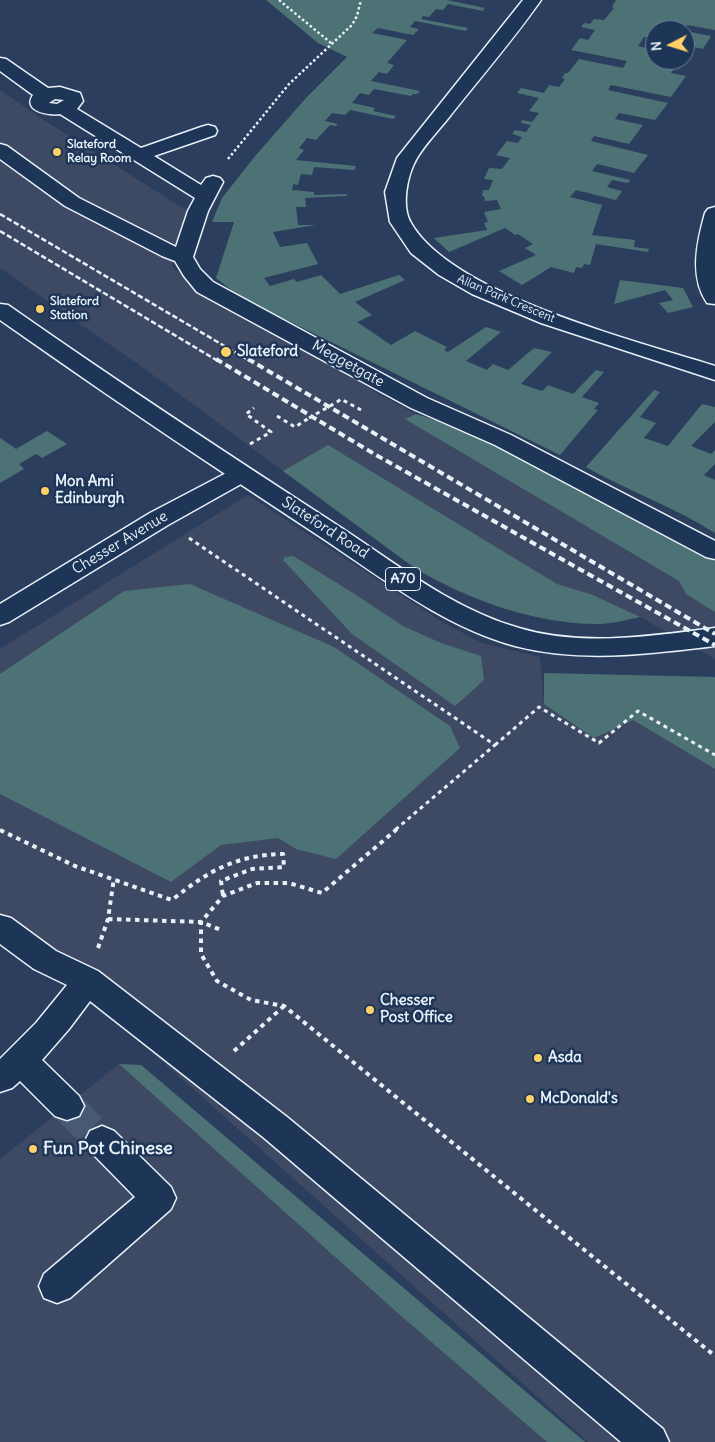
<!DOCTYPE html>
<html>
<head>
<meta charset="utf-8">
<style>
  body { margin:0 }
  #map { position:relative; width:715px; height:1442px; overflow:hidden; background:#2c3e5d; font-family:Delius,sans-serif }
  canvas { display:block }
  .north { position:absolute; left:645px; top:20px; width:50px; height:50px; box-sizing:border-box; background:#1d3557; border:1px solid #6e8097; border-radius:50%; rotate:265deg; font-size:14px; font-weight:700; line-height:20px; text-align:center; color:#e8f1f8 }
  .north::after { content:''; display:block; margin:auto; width:18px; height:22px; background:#ffd166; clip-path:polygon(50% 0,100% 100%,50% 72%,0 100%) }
</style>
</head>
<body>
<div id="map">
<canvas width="715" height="1442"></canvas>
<div class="north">N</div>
</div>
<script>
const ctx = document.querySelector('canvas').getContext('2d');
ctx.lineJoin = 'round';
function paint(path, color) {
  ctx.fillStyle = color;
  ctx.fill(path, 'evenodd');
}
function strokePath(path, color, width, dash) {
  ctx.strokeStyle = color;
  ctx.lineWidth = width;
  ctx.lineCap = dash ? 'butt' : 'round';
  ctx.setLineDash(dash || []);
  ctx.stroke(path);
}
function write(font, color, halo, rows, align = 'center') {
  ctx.font = font + ' Delius,sans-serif';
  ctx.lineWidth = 5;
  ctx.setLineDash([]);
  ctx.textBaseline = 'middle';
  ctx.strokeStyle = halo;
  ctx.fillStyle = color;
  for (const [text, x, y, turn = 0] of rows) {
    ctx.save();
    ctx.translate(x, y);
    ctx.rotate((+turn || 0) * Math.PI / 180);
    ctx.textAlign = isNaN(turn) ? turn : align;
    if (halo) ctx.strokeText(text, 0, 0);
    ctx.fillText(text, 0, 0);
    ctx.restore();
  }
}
const built = new Path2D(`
  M0 90 50 124 189 212 172 267 206 292 334 364 376 393 416 414 476 433 715 561V659L640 617 600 624 558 619 497 607 456 591 437 581 416 569 145 369 0 268Z
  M248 495 444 623 482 643 540 657 544 704 633 720 715 769V1442H588L0 916V649Z
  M119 1064 141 1065 585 1442H0V1159Z`);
const green = new Path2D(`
  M266 0H447L485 8 483 11 448 4 443 10 436 9 429 17 423 16 421 19 468 28 466 31 415 21 410 27 419 29 413 35 378 28 372 33 407 40 387 63 394 65 387 74 379 72 371 81 420 91 417 94H413L411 96 374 89 369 95 360 93 352 103 375 108 373 111 396 116 393 119 350 110 345 115 332 113 325 121 338 124 336 126 330 125 316 140 307 138 299 148 304 150 296 160 356 166 354 170 314 167 312 175 301 174 298 185 293 184 292 190 314 192V195L347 194V196L305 198 306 207H296L298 225H316L273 232 280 247 307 243 318 264 264 278 270 286 294 279 297 282 321 275 340 294 399 275 405 280 355 302 372 315 357 322 391 345 415 331 447 347 444 350 448 352 486 327 501 332 466 361 487 370 493 364 508 370 534 348 552 352 521 384 542 391 548 385 573 394 596 370 604 372 582 397 599 403 594 409 598 410 560 455 240 297 216 278 234 222H212L222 198 256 155 306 98 347 57 318 43Z
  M616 0H715V30L687 25 683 30H655V39L644 37 638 46 655 50V60H680L671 73 686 76 671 97 611 85 608 90 668 103 655 120 619 113 615 119 643 125 629 144 594 136 591 141 648 155 634 173 597 164 592 171 630 180 628 183 612 180 607 187 622 191 616 200 576 190 570 197 602 205 592 235 635 240 634 247 649 249 648 252 596 244 590 265 584 264 582 268 576 267 574 273 551 267 522 285 499 271 536 255 525 248 533 244 518 234 515 235 505 228 449 252 434 238 487 230 484 223 488 222 484 212 501 209 497 200 485 201 484 196H482L483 190H489L493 180 484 179 489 168 502 169 510 158 496 155 507 141 518 143 522 137 512 134 515 130 526 132 531 125 521 123 522 120 532 122 539 113 529 111 539 98 517 93 521 88 544 93 549 85 559 87 565 79 562 78 565 73H568L579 59 623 68 627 61 571 50 580 38 588 40 595 30 581 27 584 23 590 24 594 19 604 20 614 8 612 7Z
  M685 31 711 36 703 49 685 45Z
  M620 280 683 288 693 307 668 313 659 303 673 300 665 290 614 304Z
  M654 390 660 392 640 417 656 423 644 438 668 446 702 404 715 407V422L691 446 711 454 715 450V464L704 475 715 480V533C674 507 628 491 586 467Z
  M416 414 476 433 715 561V612L686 594 679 581 405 419Z
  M47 431 67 444 42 458 36 454 19 464 24 469 0 483V438L16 449Z
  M328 445 557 584 593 595 640 617C626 620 612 624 598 624 534 624 471 600 416 569L283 471Z
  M293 556 350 591 403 626 441 643 481 656 484 680 455 706 352 634 283 560 285 557Z
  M190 584 334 647 450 726 460 748 336 859 296 849 278 838 221 845 171 882 0 794V674L124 591Z
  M544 673 715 677V769L633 720 594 738 544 704Z
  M119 1064 141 1065 585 1442H547L399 1314Z`);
const minorTunnel = new Path2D(`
  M67 1106 102 1141`);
const pathFar2 = new Path2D(`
  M279 0 331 43
  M228 159 289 84 352 25 357 16 361 0`);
const pathFar1 = new Path2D(`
  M337 402 341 399 361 410
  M277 416 295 427 309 418
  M250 444 271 432 246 414 254 408
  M189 538 495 745 395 830
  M495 745 539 707 599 743 638 711 715 755`);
const path = new Path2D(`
  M397 829 322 893 289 883H257L223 896 201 922V954L217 981 251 1000 284 1006 715 1356
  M0 830 75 866 172 900C208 871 236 855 283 854L284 867 252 869 221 881 223 896
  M108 919 201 922 221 930
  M98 948 108 919 114 878
  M234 1051 284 1006`);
const minor = new Path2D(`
  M523 0H541C513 40 480 78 450 116 439 130 426 143 417 158 407 175 401 206 411 223 452 295 637 341 715 366V380L541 323 472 294 439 275 411 253 390 222 385 192 397 158Z
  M0 58 6 59 48 88 60 87 80 93 83 101 77 109 141 148 201 127 208 125 215 127 217 131 215 135 154 156 201 185 206 178 213 176 220 178 223 182 208 211 193 257 200 269 213 282 427 398 511 435 715 541V559L706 557 495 445 411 408 197 292 184 276 175 261 162 256 65 206 0 159V144L7 146 79 198 176 247 188 211 195 198 60 114C49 116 22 111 33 95L0 71ZM55 99 64 100 57 104 49 103Z
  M715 207V304L707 303C689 276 697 242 705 213L708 209Z
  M242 467 250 469 254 474 250 479 168 525 9 622 0 625V604L150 513 234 469Z
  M0 915 11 918 56 951 98 971 287 1117 663 1429 669 1442H621L263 1137 90 1001 69 1029 42 1060 79 1096 84 1106 79 1116 67 1120 55 1116 20 1081 12 1088 0 1092V1059L36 1023 67 985 34 969 0 944Z
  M102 1126 114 1131 171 1187 176 1198 171 1209 70 1298 57 1303 44 1298 39 1286 44 1274 135 1197 90 1151 85 1141 90 1131Z`);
const major = new Path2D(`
  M0 304 8 305C116 381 226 453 337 525 394 562 452 609 519 628 582 647 651 636 715 628V646C648 654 581 663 515 646 442 626 381 577 319 536 223 473 127 409 33 343L0 320Z`);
const railFar1 = new Path2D(`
  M0 214 250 361
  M0 231 218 361`);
const rail = new Path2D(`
  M216 359 376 455 715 645
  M248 359 715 634`);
const pathBridge = new Path2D(`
  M309 418 337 402`);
const markers = [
  [57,152,5,"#ffd166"],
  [40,309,5,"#ffd166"],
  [226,352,6,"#ffd166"],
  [45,491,5,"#ffd166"],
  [370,1010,5,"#ffd166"],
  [538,1058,5,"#ffd166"],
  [530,1099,5,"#ffd166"],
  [33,1149,5,"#ffd166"]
];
const farPoinames = [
  ["Slateford",67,145],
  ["Relay Room",67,159],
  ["Slateford",50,302],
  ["Station",50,316]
];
const farStreetnames = [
  ["Allan Park Crescent",506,299,23]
];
const shields = [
  [403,579,35]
];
const shieldNames = [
  ["A70",403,579]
];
const poiNames = [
  ["Slateford",237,352],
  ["Mon Ami",55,482],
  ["Edinburgh",55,499],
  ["Chesser",380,1001],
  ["Post Office",380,1018],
  ["Asda",548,1058],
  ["McDonald's",540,1099]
];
const streetNames = [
  ["Meggetgate",348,364,29],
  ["Slateford Road",325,528,33],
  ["Chesser Avenue",120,543,-31]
];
const nearPoinames = [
  ["Fun Pot Chinese",43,1149]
];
paint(built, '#3e4964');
paint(green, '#4c7275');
strokePath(minorTunnel, '#485974', 33, [33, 17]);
strokePath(minor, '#e8f1f8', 3);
strokePath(major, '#e8f1f8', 3);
strokePath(pathFar2, '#e8f1f8', 2.5, [2.5, 2.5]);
strokePath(pathFar1, '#e8f1f8', 3, [4, 4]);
strokePath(path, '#e8f1f8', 4, [4.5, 4.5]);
paint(minor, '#1d3557');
paint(major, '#1d3557');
strokePath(railFar1, '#e8f1f8', 2.5, [5.5, 2.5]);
strokePath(rail, '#e8f1f8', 4, [7, 4]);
strokePath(pathBridge, '#e8f1f8', 3, [4, 4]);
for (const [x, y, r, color] of markers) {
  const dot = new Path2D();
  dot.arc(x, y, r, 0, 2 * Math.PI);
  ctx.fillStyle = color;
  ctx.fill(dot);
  strokePath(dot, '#1d3557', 2);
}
write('bold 12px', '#e8f1f8', '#1d3557', farPoinames, 'left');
write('12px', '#e8f1f8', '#1d3557', farStreetnames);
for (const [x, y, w] of shields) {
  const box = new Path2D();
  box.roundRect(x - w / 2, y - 11.5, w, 23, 4);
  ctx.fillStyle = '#1d3557';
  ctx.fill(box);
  strokePath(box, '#e8f1f8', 1);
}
write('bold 14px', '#e8f1f8', null, shieldNames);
write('bold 15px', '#e8f1f8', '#1d3557', poiNames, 'left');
write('15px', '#e8f1f8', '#1d3557', streetNames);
write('bold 18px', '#e8f1f8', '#1d3557', nearPoinames, 'left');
</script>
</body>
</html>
